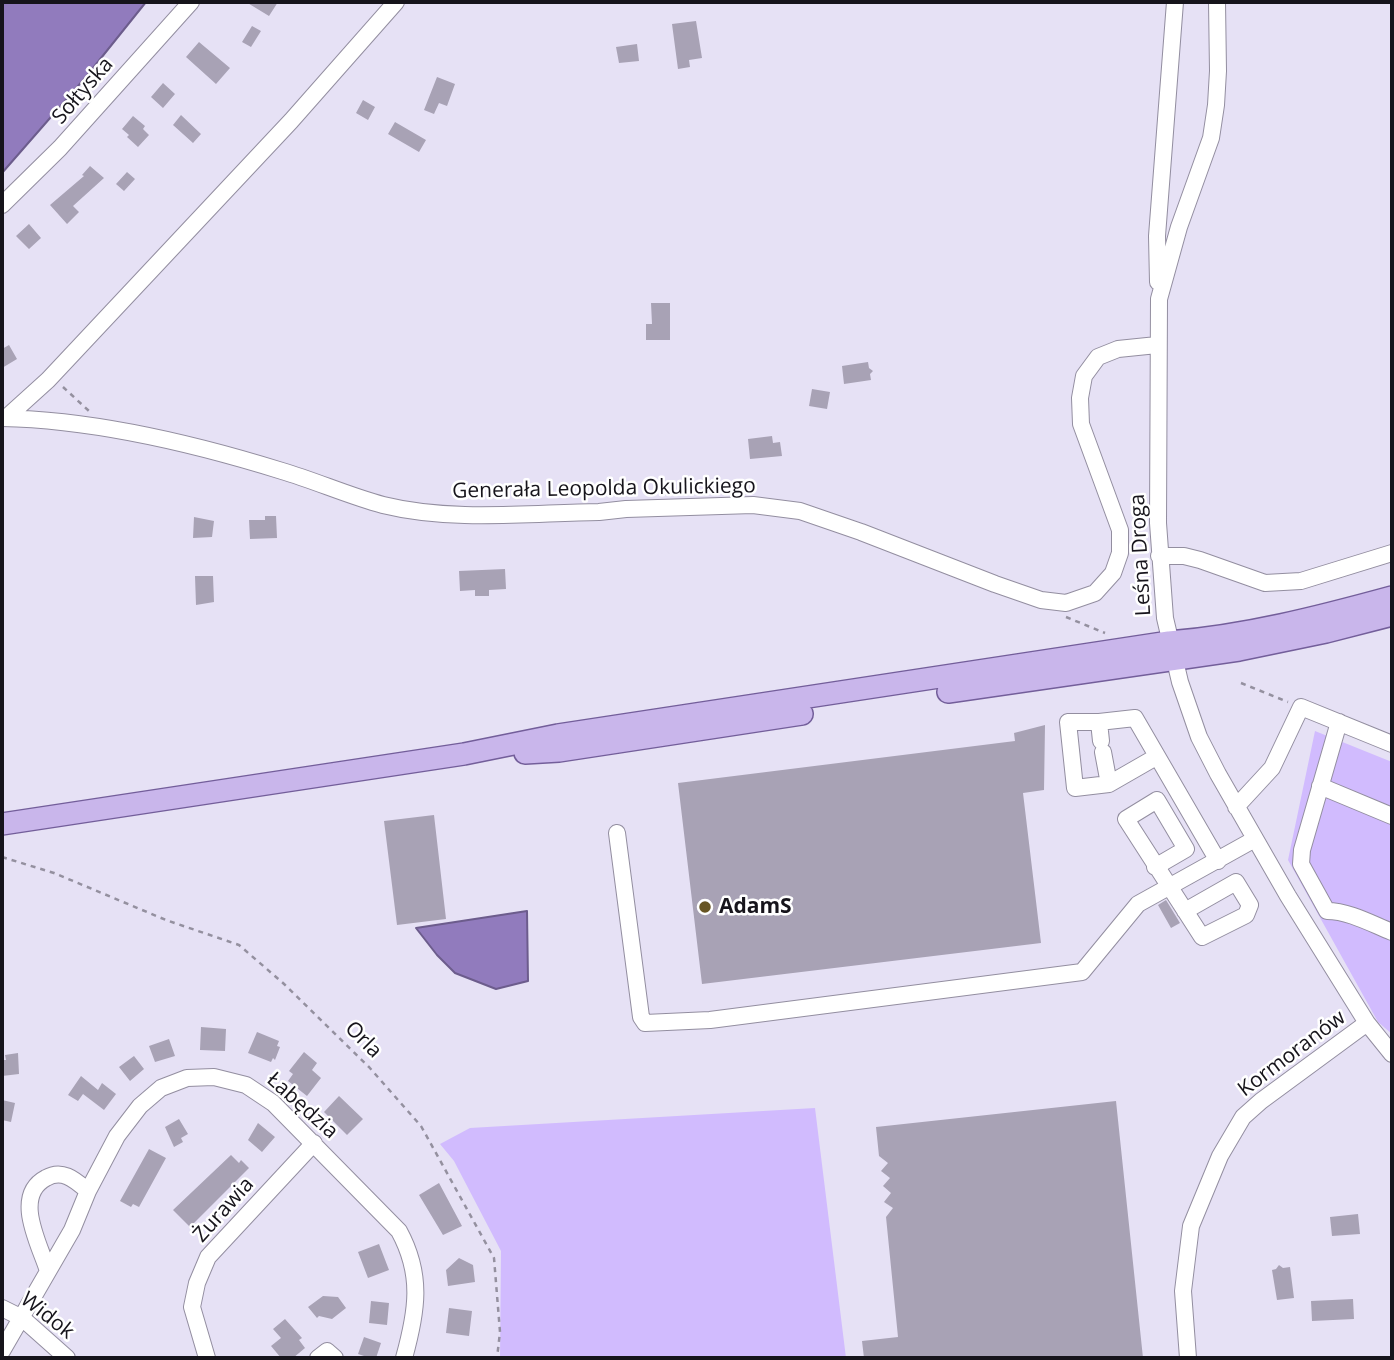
<!DOCTYPE html>
<html>
<head>
<meta charset="utf-8">
<style>
  body { margin:0 }
  #map { position:relative; width:1394px; height:1360px; overflow:hidden; background:#e6e1f5; font-family:"Open Sans",sans-serif }
  canvas { display:block }
  .frame { position:absolute; inset:0; border:4px solid #16141b; pointer-events:none }
</style>
</head>
<body>
<div id="map">
<canvas width="1394" height="1360"></canvas>
<div class="frame"></div>
</div>
<script>
const ctx = document.querySelector('canvas').getContext('2d');
ctx.lineJoin = 'round';
function paint(path, color) {
  ctx.fillStyle = color;
  ctx.fill(path, 'evenodd');
}
function strokePath(path, color, width, dash) {
  ctx.strokeStyle = color;
  ctx.lineWidth = width;
  ctx.lineCap = dash ? 'butt' : 'round';
  ctx.setLineDash(dash || []);
  ctx.stroke(path);
}
function write(font, color, halo, rows, align = 'center') {
  ctx.font = font + ' "Open Sans",sans-serif';
  ctx.lineWidth = 5;
  ctx.setLineDash([]);
  ctx.textBaseline = 'middle';
  ctx.strokeStyle = halo;
  ctx.fillStyle = color;
  for (const [text, x, y, turn = 0] of rows) {
    ctx.save();
    ctx.translate(x, y);
    ctx.rotate((+turn || 0) * Math.PI / 180);
    ctx.textAlign = isNaN(turn) ? turn : align;
    if (halo) ctx.strokeText(text, 0, 0);
    ctx.fillText(text, 0, 0);
    ctx.restore();
  }
}
const green = new Path2D(`
  M1315 731 1392 762V1034L1378 1022 1288 860Z
  M815 1108 846 1358H500L501 1251 454 1161 440 1144 470 1128Z`);
const water = new Path2D(`
  M2 2H146L85 78 2 173Z
  M527 911 528 981 496 989 455 973 437 955 416 928Z`);
const building = new Path2D(`
  M246 2H278L269 16Z
  M696 21 702 58 689 60 690 67 678 69 672 24Z
  M252 26 261 31 251 47 242 42Z
  M199 42 230 68 216 84 186 57Z
  M637 44 639 61 619 63 616 47Z
  M437 77 455 84 447 106 439 103 434 114 424 110Z
  M163 83 175 94 163 108 151 97Z
  M363 100 375 107 368 120 356 113Z
  M181 115 201 134 193 143 173 125Z
  M133 116 145 126 143 129 149 135 138 147 127 137 129 135 122 129Z
  M395 122 426 140 419 152 388 134Z
  M90 166 104 178 73 206 79 212 67 224 50 205 84 176 82 175Z
  M127 172 135 179 124 191 116 184Z
  M29 224 41 238 29 249 16 236Z
  M651 303H670V340H646V324H652Z
  M9 345 17 359 2 368V349Z
  M868 362 869 368 873 371 870 374 871 380 844 384 842 366Z
  M812 389 830 392 827 409 809 406Z
  M772 436 773 443 780 442 782 456 750 459 748 439Z
  M265 516H276L277 538 250 539 249 520H265Z
  M194 517 214 521 212 537 193 538Z
  M505 569 506 589 489 590V596H475V590L460 591 459 571Z
  M195 576H213L214 602 196 605Z
  M1045 725 1044 790 1023 793 1041 943 702 984 678 783 1015 741 1014 733Z
  M434 815 446 919 397 925 384 821Z
  M1166 900 1180 923 1171 928 1158 905Z
  M201 1027 226 1029 225 1051 200 1050Z
  M257 1032 279 1041 277 1046 280 1047 275 1060 273 1058 271 1062 248 1053Z
  M169 1039 175 1056 155 1062 149 1046Z
  M304 1052 317 1063 312 1070 321 1078 307 1096 288 1081 293 1074 289 1071Z
  M18 1053 19 1074 2 1076V1060H6L5 1055Z
  M134 1056 144 1069 130 1081 119 1067Z
  M81 1076 98 1090 102 1083 116 1094 104 1110 83 1094 78 1101 68 1095Z
  M339 1096 363 1119 347 1135 324 1112Z
  M2 1100 15 1103 11 1122 2 1120Z
  M1116 1101 1143 1358H864L862 1341 898 1337 886 1217 893 1208 884 1202 891 1193 883 1186 890 1178 881 1171 888 1163 879 1156 876 1127Z
  M179 1119 188 1134 181 1138 183 1142 174 1147 165 1127Z
  M258 1123 275 1137 262 1152 248 1140Z
  M149 1149 166 1158 139 1207 133 1204 131 1207 120 1201Z
  M231 1155 239 1163 241 1160 249 1168 190 1227 173 1210Z
  M439 1183 462 1226 443 1235 419 1195Z
  M1358 1214 1360 1234 1332 1236 1330 1217Z
  M379 1244 389 1270 368 1278 358 1252Z
  M459 1258 473 1265 475 1282 448 1286 446 1270Z
  M1279 1265 1283 1268 1290 1267 1294 1298 1277 1300 1272 1270 1276 1269Z
  M323 1296 338 1297 346 1308 332 1319 319 1316 317 1318 308 1307Z
  M1353 1299 1354 1319 1312 1321 1311 1301Z
  M371 1301 389 1303 387 1325 369 1323Z
  M449 1308 472 1311 469 1336 446 1333Z
  M285 1319 302 1338 299 1340 305 1348 293 1358H281L271 1346 281 1338 273 1329Z
  M364 1337 381 1343 376 1358H363L364 1356 358 1354Z`);
const path = new Path2D(`
  M63 387 89 411
  M1066 617 1105 633
  M1241 683 1288 702
  M2 857 54 873 166 920 239 945 283 983 369 1067 421 1126 494 1258 500 1332 497 1358`);
const minor = new Path2D(`
  M1217 2 1218 71 1216 105 1211 138 1179 227 1159 299 1158 523 1165 618 1180 682 1199 737 1218 774 1288 896 1367 1023 1392 1054
  M2 205 60 148 191 2
  M1158 282 1157 236 1175 2
  M2 418C96 420 192 443 282 471 316 481 349 496 383 505 452 522 528 513 599 512L626 509 753 505 800 511 861 532 995 584 1041 600 1066 603 1095 593 1113 573 1120 553V530L1081 424 1080 398 1084 376 1098 357 1118 349 1157 345
  M6 418 48 380 291 121 396 2
  M1159 556H1184L1200 560 1265 583 1301 581 1392 553
  M1099 722 1101 741
  M1339 722 1302 850 1301 864 1327 911C1349 911 1372 924 1392 932
  M1103 752 1109 784
  M1156 757 1109 784 1075 788 1068 722H1099L1135 718 1218 861
  M1320 786 1392 816
  M1236 807 1272 768 1301 707 1392 744
  M617 833 641 1017 645 1023 710 1020 1082 972 1138 904 1255 839
  M1155 867 1186 849 1157 800 1126 819 1202 937 1246 915 1250 905 1236 882 1185 911
  M48 1271C40 1245 12 1196 46 1178 63 1168 76 1181 88 1191
  M2 1308 22 1318 67 1358
  M2 1351 72 1230 88 1191 117 1136 140 1106 161 1088 187 1078 214 1077 246 1085 273 1103 399 1231C423 1275 417 1311 404 1358
  M207 1358 192 1307 197 1283 208 1257 314 1143
  M318 1358 327 1351 335 1358
  M1188 1358 1183 1291 1191 1226 1220 1156 1243 1117 1261 1101 1367 1023`);
const major = new Path2D(`
  M948 692 1239 650 1326 632 1392 615
  M525 753 559 751 802 714
  M2 824 464 754 558 735 1169 642C1245 636 1319 617 1392 597`);
const markers = [
  [705,907,7,"#675523"]
];
const streetNames = [
  ["Sołtyska",83,91,-49],
  ["Generała Leopolda Okulickiego",604,489,-1],
  ["Leśna Droga",1141,555,-93],
  ["Orla",363,1040,45],
  ["Kormoranów",1292,1054,-37],
  ["Łabędzia",302,1106,42],
  ["Żurawia",224,1210,-48],
  ["Widok",47,1316,38]
];
const poiNames = [
  ["AdamS",719,907]
];
paint(green, '#d1bbfe');
paint(water, '#917bbd');
strokePath(water, '#6c5c8c', 2);
paint(building, '#a8a2b5');
strokePath(minor, '#938ea0', 18);
strokePath(major, '#735e9a', 24);
strokePath(path, '#94909f', 2.5, [5, 5]);
strokePath(minor, '#fff', 16);
strokePath(major, '#c9b6eb', 21);
for (const [x, y, r, color] of markers) {
  const dot = new Path2D();
  dot.arc(x, y, r, 0, 2 * Math.PI);
  ctx.fillStyle = color;
  ctx.fill(dot);
  strokePath(dot, '#fff', 2.5);
}
write('21px', '#16141b', '#fff', streetNames);
write('bold 21px', '#16141b', '#fff', poiNames, 'left');
</script>
</body>
</html>
